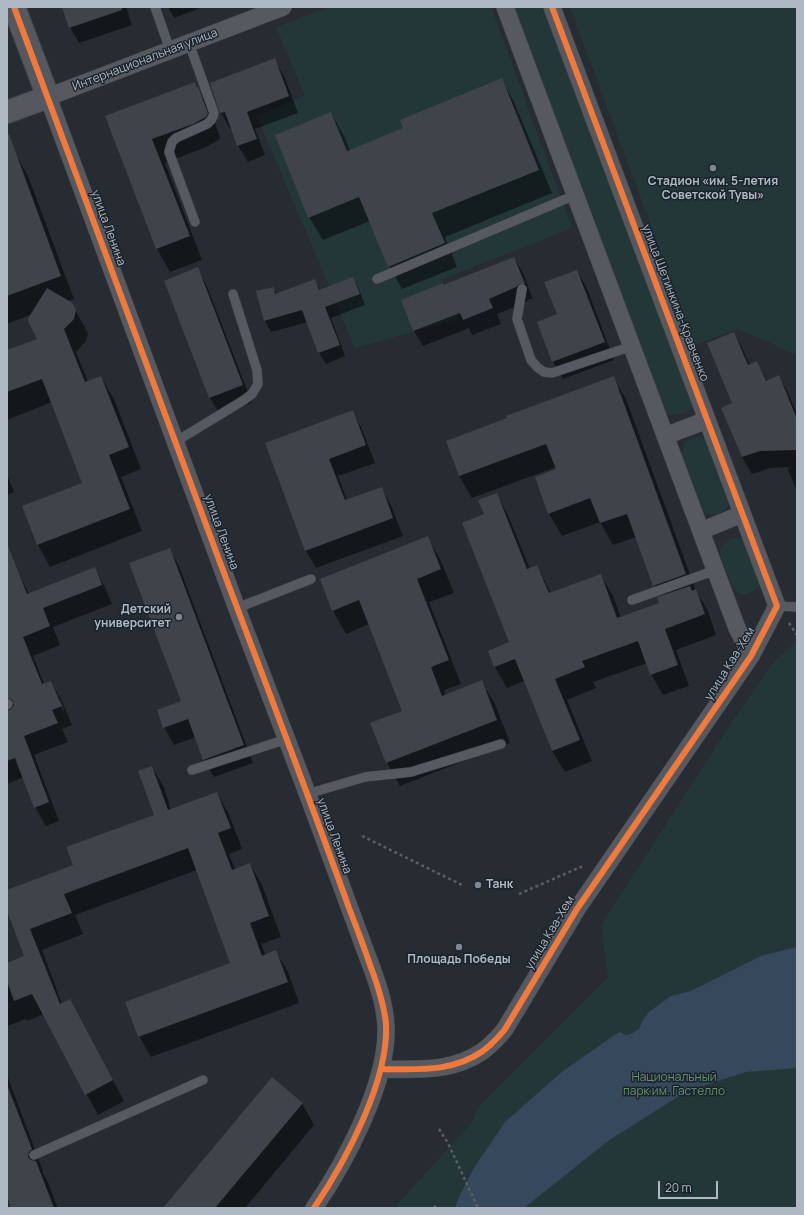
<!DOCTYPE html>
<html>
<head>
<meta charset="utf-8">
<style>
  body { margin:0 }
  #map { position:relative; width:804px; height:1215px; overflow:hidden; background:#262c32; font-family:Manrope,sans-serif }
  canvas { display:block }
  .frame { position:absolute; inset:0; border:8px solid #afb9c4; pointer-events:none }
  .scale { position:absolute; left:658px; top:1181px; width:60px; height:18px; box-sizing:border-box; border:2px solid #afb9c4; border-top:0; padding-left:5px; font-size:12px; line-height:14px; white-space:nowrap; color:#afb9c4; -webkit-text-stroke:3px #1a232c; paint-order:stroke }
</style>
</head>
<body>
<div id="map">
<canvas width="804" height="1215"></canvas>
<div class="frame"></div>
<div class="scale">20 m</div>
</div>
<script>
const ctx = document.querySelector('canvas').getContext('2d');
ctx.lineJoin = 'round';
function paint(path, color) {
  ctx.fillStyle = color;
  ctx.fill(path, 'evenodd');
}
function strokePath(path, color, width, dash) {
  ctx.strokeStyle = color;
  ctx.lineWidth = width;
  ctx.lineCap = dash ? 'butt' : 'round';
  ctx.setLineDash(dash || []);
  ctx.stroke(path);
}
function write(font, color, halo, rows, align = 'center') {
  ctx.font = font + ' Manrope,sans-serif';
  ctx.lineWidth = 3;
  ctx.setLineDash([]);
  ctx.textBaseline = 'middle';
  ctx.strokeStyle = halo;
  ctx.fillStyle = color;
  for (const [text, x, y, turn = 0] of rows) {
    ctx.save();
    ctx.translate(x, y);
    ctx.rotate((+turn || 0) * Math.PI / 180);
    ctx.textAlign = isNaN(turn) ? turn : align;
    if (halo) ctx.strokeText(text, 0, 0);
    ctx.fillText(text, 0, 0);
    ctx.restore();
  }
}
const green = new Path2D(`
  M331 7H491L572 228 442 279 458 319 355 348 257 116 305 96 276 27Z
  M510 7H548L695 405C687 414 678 416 666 414L662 409Z
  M570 7H797V355L738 329 695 345Z
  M698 437 704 438 707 441 730 503C725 513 713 519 703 511L682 455C682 444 687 439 698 437Z
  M736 538 742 539 746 541 761 582C758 587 755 591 749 593 735 599 730 581 726 570 724 566 721 560 720 555 719 550 722 545 726 541Z
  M797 642V1208H394L474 1120 478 1107 608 977 601 925 735 717 776 659C784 653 789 647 797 642Z`);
const water = new Path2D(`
  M797 947V1068L746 1072 687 1091 608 1141 524 1208H455L459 1197 474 1168 505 1122 563 1071 619 1032 627 1035 633 1033 639 1029 643 1020 649 1012 671 996 691 991 761 956Z`);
const shadow = new Path2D(`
  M64 7H126L132 25 79 43 70 27Z
  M168 7H203L174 18Z
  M274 59 284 76 298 113 255 129 265 155 248 162 238 146 232 129H230L221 113 211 84Z
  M501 79 514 102 552 193 445 237 457 267 402 289 389 266 370 221 323 240 309 217 331 113 344 136 350 151 405 129Z
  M194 83 211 111 220 137 219 140 206 147 165 163 202 260 170 272 157 249 106 117Z
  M15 153 28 176 74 299 68 301 73 306 88 333 86 341 76 352 88 382 101 377 114 399 141 469 121 477 142 531 50 567 38 545 84 483 52 402 7 420V351L38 339 30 315 7 324V156Z
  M514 258 523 273 533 299H529L525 303 497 314 501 324 472 335 469 328 423 346 414 331 402 301 443 286Z
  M197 269 207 286 252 403 220 415 210 398 165 281Z
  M577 271 587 288 614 360 563 379 553 362 538 322 558 315Z
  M353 278 359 289 365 305 331 318 345 356 326 364 319 353 308 322 271 332 265 321 257 292 273 288 277 294 314 280 321 291Z
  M734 333 743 350 750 365 757 362 767 381 779 377 788 393 797 414V491L788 470 789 467 770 468 752 474 742 457 733 404Z
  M613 377 626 399 696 591 708 611 716 635 676 650 689 686 663 695 651 674 647 663 593 682 596 688 567 700 592 761 565 772 552 751 524 681 507 688 495 667 489 652 511 643 485 515 496 494 508 515 530 569 537 566 551 593 601 576 613 596 621 618 661 603V597L654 586 636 537 613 545 600 522 562 536 549 514 536 478 557 469 556 467 472 498 459 476Z
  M352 411 362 429 375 463 338 476 347 500 381 488 391 505 403 536 316 568 306 551 266 443Z
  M7 475 14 492 7 495Z
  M428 538 441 561 454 593 429 602 461 684 444 690 446 696 482 682 495 704 510 743 400 786 387 763 371 724 403 711 369 624 346 634 333 611Z
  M169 549 179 566 253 763 214 777 204 760 196 737 174 745 164 727 182 702Z
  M94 569 105 587 112 604 53 627 60 645 33 656 44 684 51 682 62 701 72 725 62 729 68 742 34 755 59 821 46 826 35 807 24 777 7 784V577L18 573 29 594ZM58 700H60L64 710 63 711Z
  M152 767 164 787 171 810 217 793 229 814 242 849 229 854 235 869 250 864 262 885 281 937 261 944 266 956 276 952 288 972 299 1003 151 1057 139 1036 232 964 197 870 75 915 83 934 42 950 62 1004 81 1021 124 1101 98 1115 44 1014 27 1021 26 1019 7 1026V964L25 957 7 909V891L74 865 155 816Z
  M7 1075 43 1171 42 1172 48 1182 58 1208H12L7 1194Z
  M302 1103 314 1125 245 1208H165Z`);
const building = new Path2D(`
  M62 7H122V10L69 28Z
  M275 58 289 96 247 112 257 139 237 146 225 112 220 113 210 83Z
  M502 78 539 170 432 213 445 243 388 267 359 197 308 218 275 135 331 112 347 151 403 128 400 120Z
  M195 82 197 88 198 87 208 113 206 117 193 124 152 139 190 236 156 249 105 116Z
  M7 134H9L61 276 7 296Z
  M514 257 525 284H520L516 287 489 299 493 308 463 320 460 313 413 331 401 300 443 283V285Z
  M198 267 243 385 209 398 164 281Z
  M577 270 605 342 552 362 537 322 557 314 544 282Z
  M353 277 360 294 325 307 340 345 318 353 302 310 264 321 256 291 274 287 275 294 315 279 319 290Z
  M47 288 71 302 74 306 76 310 74 319 64 329 85 382 101 376 129 447 109 455 130 509 37 545 22 506 82 483 42 379 7 392V350L37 339 29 323 28 320 29 317Z
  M734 332 748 365 757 361 766 381 779 375 797 419V450L760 451 742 457 721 408 732 403 707 343Z
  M614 376 686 574 653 586 627 514 600 523 590 498 548 514 535 477 556 469 546 444 459 476 446 441 507 418 506 416Z
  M353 410 366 445 329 459 345 500 382 487 393 518 305 551 265 443Z
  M497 493 527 569 537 565 549 593 601 574 617 618 659 603 657 597 690 586 692 591 696 589 705 614 665 629 678 665 650 675 638 641 582 661 585 667 555 679 580 740 552 751 515 659 494 667 488 651 509 642 462 523 484 514 478 500Z
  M428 536 441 569 417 579 449 660 431 667 442 696 482 680 497 720 386 763 370 723 402 711 359 600 332 611 320 579Z
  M7 546H8L27 594 95 567 102 585 43 608 50 626 23 637 42 684 51 681 62 706 52 710 58 723 24 736 49 802 34 808 15 758 7 761V711L11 709 14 705 12 700 7 698Z
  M170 548 244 745 203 760 188 719 163 728 157 710 181 701 129 563Z
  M152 766 168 810 217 792 231 828 218 833 232 870 250 863 269 916 250 923 262 956 276 950 288 982 138 1037 125 1002 230 963 188 848 64 894 72 913 30 929 60 1004 70 999 113 1080 85 1095 32 994 14 1001 7 981V963L24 956 7 911V890L73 865 66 847 154 815 138 771Z
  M272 1077 303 1103 215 1208H163Z
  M8 1087 32 1149 29 1152 28 1157 31 1160 36 1161 54 1208H11L7 1196V1088Z`);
const path = new Path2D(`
  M789 623 797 635
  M362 836 462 885
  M519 894 583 866
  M439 1129 448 1143 478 1208
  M434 1208 436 1206`);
const lane = new Path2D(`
  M155 7 170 50
  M189 43 214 113C213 118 211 121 207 124L176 138 172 142 169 152 195 222
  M377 279 575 195
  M522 289 517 319 531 360 537 367 544 372 552 373 632 346
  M175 442 244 400 252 394 258 384 257 370 233 294
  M632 600 716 570
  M777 606 797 607
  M237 608 311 579
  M7 705 8 704
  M192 770 287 739
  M307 794 365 777 411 772 501 744
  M34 1155 203 1080`);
const street = new Path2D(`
  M283 7 48 97C111 266 173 437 236 606 259 668 283 729 306 790 324 839 342 888 360 936 370 965 385 996 386 1027 388 1083 345 1163 314 1208
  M505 7 737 628 751 656
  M665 436 707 420
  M701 531 742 514
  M381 1069C417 1069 451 1073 483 1051 486 1048 490 1046 492 1043 497 1039 501 1034 505 1029L577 909 751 656 777 606 552 7`);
const secondary = new Path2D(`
  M7 112 48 97 14 7`);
const cycleway = new Path2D(`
  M14 7C102 240 186 475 275 708 300 775 325 841 349 908 356 926 363 944 369 962 377 983 384 1003 386 1024 389 1081 345 1162 314 1208
  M381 1069C417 1069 451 1073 483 1051 486 1048 490 1046 492 1043 497 1039 501 1034 505 1029L577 909 751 656 777 606 552 7`);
const markers = [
  [713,168,4,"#7f8891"],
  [179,617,4,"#7f8891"],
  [478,885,4,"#7f8891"],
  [459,947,4,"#7f8891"]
];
const streetNames = [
  ["Интернациональная улица",145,60,-21],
  ["улица Ленина",108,228,70],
  ["улица Щетинкина-Кравченко",675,303,69],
  ["улица Ленина",221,532,70],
  ["улица Каа-Хем",730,664,-58],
  ["улица Ленина",334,836,70],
  ["улица Каа-Хем",550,933,-59]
];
const poiNames = [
  ["Стадион «им. 5-летия",713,182],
  ["Советской Тувы»",713,196],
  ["Детский",171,610,"right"],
  ["университет",171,624,"right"],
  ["Танк",486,885,"left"],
  ["Площадь Победы",459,960]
];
const parkNames = [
  ["Национальный",674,1078],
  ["парк им. Гастелло",674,1092]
];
paint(green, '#243738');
paint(water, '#36485b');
paint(shadow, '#0007');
paint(building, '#3e4449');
strokePath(lane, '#44484d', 10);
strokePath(street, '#44484d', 18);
strokePath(secondary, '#44484d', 24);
strokePath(path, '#595f64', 2.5, [3, 3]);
strokePath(lane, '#565a60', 9);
strokePath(street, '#565a60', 17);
strokePath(secondary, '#55595f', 22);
strokePath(cycleway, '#f17a3a', 6);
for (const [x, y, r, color] of markers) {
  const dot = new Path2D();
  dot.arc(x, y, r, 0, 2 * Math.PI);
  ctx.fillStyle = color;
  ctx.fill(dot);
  strokePath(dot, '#1a232c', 1.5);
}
write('12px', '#afb9c4', '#1a232c', streetNames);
write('bold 12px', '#afb9c4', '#1a232c', poiNames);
write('12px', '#68936e', '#1a232c', parkNames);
</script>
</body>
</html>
